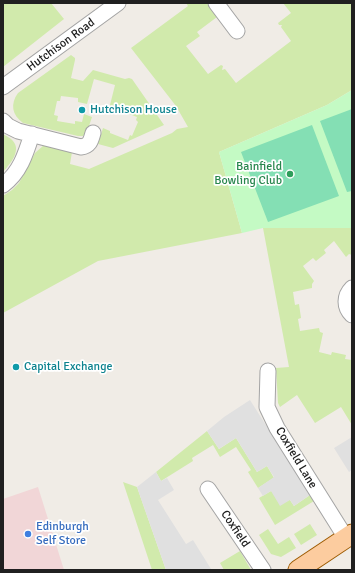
<!DOCTYPE html>
<html>
<head>
<meta charset="utf-8">
<style>
  body { margin:0 }
  #map { position:relative; width:355px; height:573px; overflow:hidden; background:#f0ece6; font-family:Signika,sans-serif }
  canvas { display:block }
  .frame { position:absolute; inset:0; border:4px solid #202020; pointer-events:none }
</style>
</head>
<body>
<div id="map">
<canvas width="355" height="573"></canvas>
<div class="frame"></div>
</div>
<script>
const ctx = document.querySelector('canvas').getContext('2d');
ctx.lineJoin = 'round';
function paint(path, color) {
  ctx.fillStyle = color;
  ctx.fill(path, 'evenodd');
}
function strokePath(path, color, width, dash) {
  ctx.strokeStyle = color;
  ctx.lineWidth = width;
  ctx.lineCap = dash ? 'butt' : 'round';
  ctx.setLineDash(dash || []);
  ctx.stroke(path);
}
function write(font, color, halo, rows, align = 'center') {
  ctx.font = font + ' Signika,sans-serif';
  ctx.lineWidth = 3.5;
  ctx.setLineDash([]);
  ctx.textBaseline = 'middle';
  ctx.strokeStyle = halo;
  ctx.fillStyle = color;
  for (const [text, x, y, turn = 0] of rows) {
    ctx.save();
    ctx.translate(x, y);
    ctx.rotate((+turn || 0) * Math.PI / 180);
    ctx.textAlign = isNaN(turn) ? turn : align;
    if (halo) ctx.strokeText(text, 0, 0);
    ctx.fillText(text, 0, 0);
    ctx.restore();
  }
}
const commercial = new Path2D(`
  M38 487 64 570H3V499Z`);
const grass = new Path2D(`
  M3 3H51L64 19 3 67Z
  M186 3H207L217 17 197 32 200 36 186 46 208 74 221 65 223 66 222 70 225 69 236 83 291 41 281 27 282 25H279L278 23 291 13 283 3H352V90L327 105 219 152 242 233 98 261 3 313V196L12 190 19 183 35 153 44 145 72 152 70 164 89 169 172 133 177 129 188 127 176 106 131 48 188 6Z
  M71 55 75 58V60L71 78 83 81 93 70 125 79 129 78 132 79 164 125 113 148 98 144 103 128 110 131V133L128 140 130 135 132 136 138 122 136 120 137 117 119 110 117 113 109 109 115 85 94 79 87 104 78 102V98L61 96 60 101H57L54 115 58 116 57 121 75 124V121L82 122 84 114 92 117 87 132 83 136H78L23 123C12 115 10 104 18 93Z
  M3 134C6 136 11 138 13 141 22 151 9 165 3 172Z
  M263 228H352V255L349 254 346 257 334 241 324 250 326 253 316 261 313 258 303 266 314 281 312 284V288L293 292 295 305 299 304 301 318 298 319 300 331 319 328 320 332 323 333 319 352 331 355 332 352 346 355 345 359 352 360V425L341 407 315 423 297 395 280 407 278 403 276 368 289 367Z
  M207 431 219 449 236 438 257 472 267 466 274 478 258 488 248 472 251 470 236 447 220 457 213 445 192 458 193 461 161 481 156 472Z
  M123 482 137 487 166 570H152Z
  M271 491 290 500 294 506 310 495 314 501 275 525 259 498Z
  M310 524 317 535 301 545 294 534Z
  M268 529 278 544 289 537 296 548 281 557 271 554 259 535Z
  M240 551 251 570H224L220 563Z`);
const park = new Path2D(`
  M352 90V228H263L242 233 219 152 327 105Z`);
const pitch = new Path2D(`
  M352 109V191L347 192 320 121Z
  M312 125 339 196 268 222 241 152Z`);
const parking = new Path2D(`
  M250 400 310 495 294 506 290 500 280 506 271 491 263 496 258 488 274 477 267 466 257 472 236 438 219 449 207 431 224 417Z
  M352 437V470L349 472 334 448Z
  M156 472 161 481 167 478 174 490 158 500 186 544 193 540 211 569 210 570H166L137 487Z`);
const minor = new Path2D(`
  M216 3 237 31
  M3 87 118 3
  M3 121 8 126 18 131 81 147C90 146 91 140 93 133
  M3 185C20 173 26 153 32 134
  M352 288C344 296 344 307 352 315
  M268 371 267 407 277 428 346 538
  M208 489 263 570`);
const major = new Path2D(`
  M298 570 352 534`);
const markers = [
  [82,110,4,"#0f9aa8"],
  [290,174,4,"#2e9e5b"],
  [16,367,4,"#0f9aa8"],
  [28,534,4,"#3f7fe0"]
];
const streetNames = [
  ["Hutchison Road",61,45,-36],
  ["Coxfield Lane",296,458,59],
  ["Coxfield",235,529,56]
];
const cultureNames = [
  ["Hutchison House",90,110],
  ["Capital Exchange",24,367]
];
const leisureNames = [
  ["Bainfield",282,167],
  ["Bowling Club",282,181]
];
const shopNames = [
  ["Edinburgh",36,527],
  ["Self Store",36,541]
];
paint(commercial, '#f1d6d7');
paint(grass, '#d1eaac');
paint(park, '#c4fac4');
paint(pitch, '#84dfb4');
paint(parking, '#e0e0e0');
strokePath(minor, '#a4a4a4', 17);
strokePath(major, '#9c5a00', 21);
strokePath(minor, '#fff', 15);
strokePath(major, '#fccc9f', 19);
for (const [x, y, r, color] of markers) {
  const dot = new Path2D();
  dot.arc(x, y, r, 0, 2 * Math.PI);
  ctx.fillStyle = color;
  ctx.fill(dot);
  strokePath(dot, '#fff', 1.5);
}
write('12px', '#202020', '#fff', streetNames);
write('12px', '#0d838f', '#fff', cultureNames, 'left');
write('12px', '#27864d', '#fff', leisureNames, 'right');
write('12px', '#366cbe', '#fff', shopNames, 'left');
</script>
</body>
</html>
